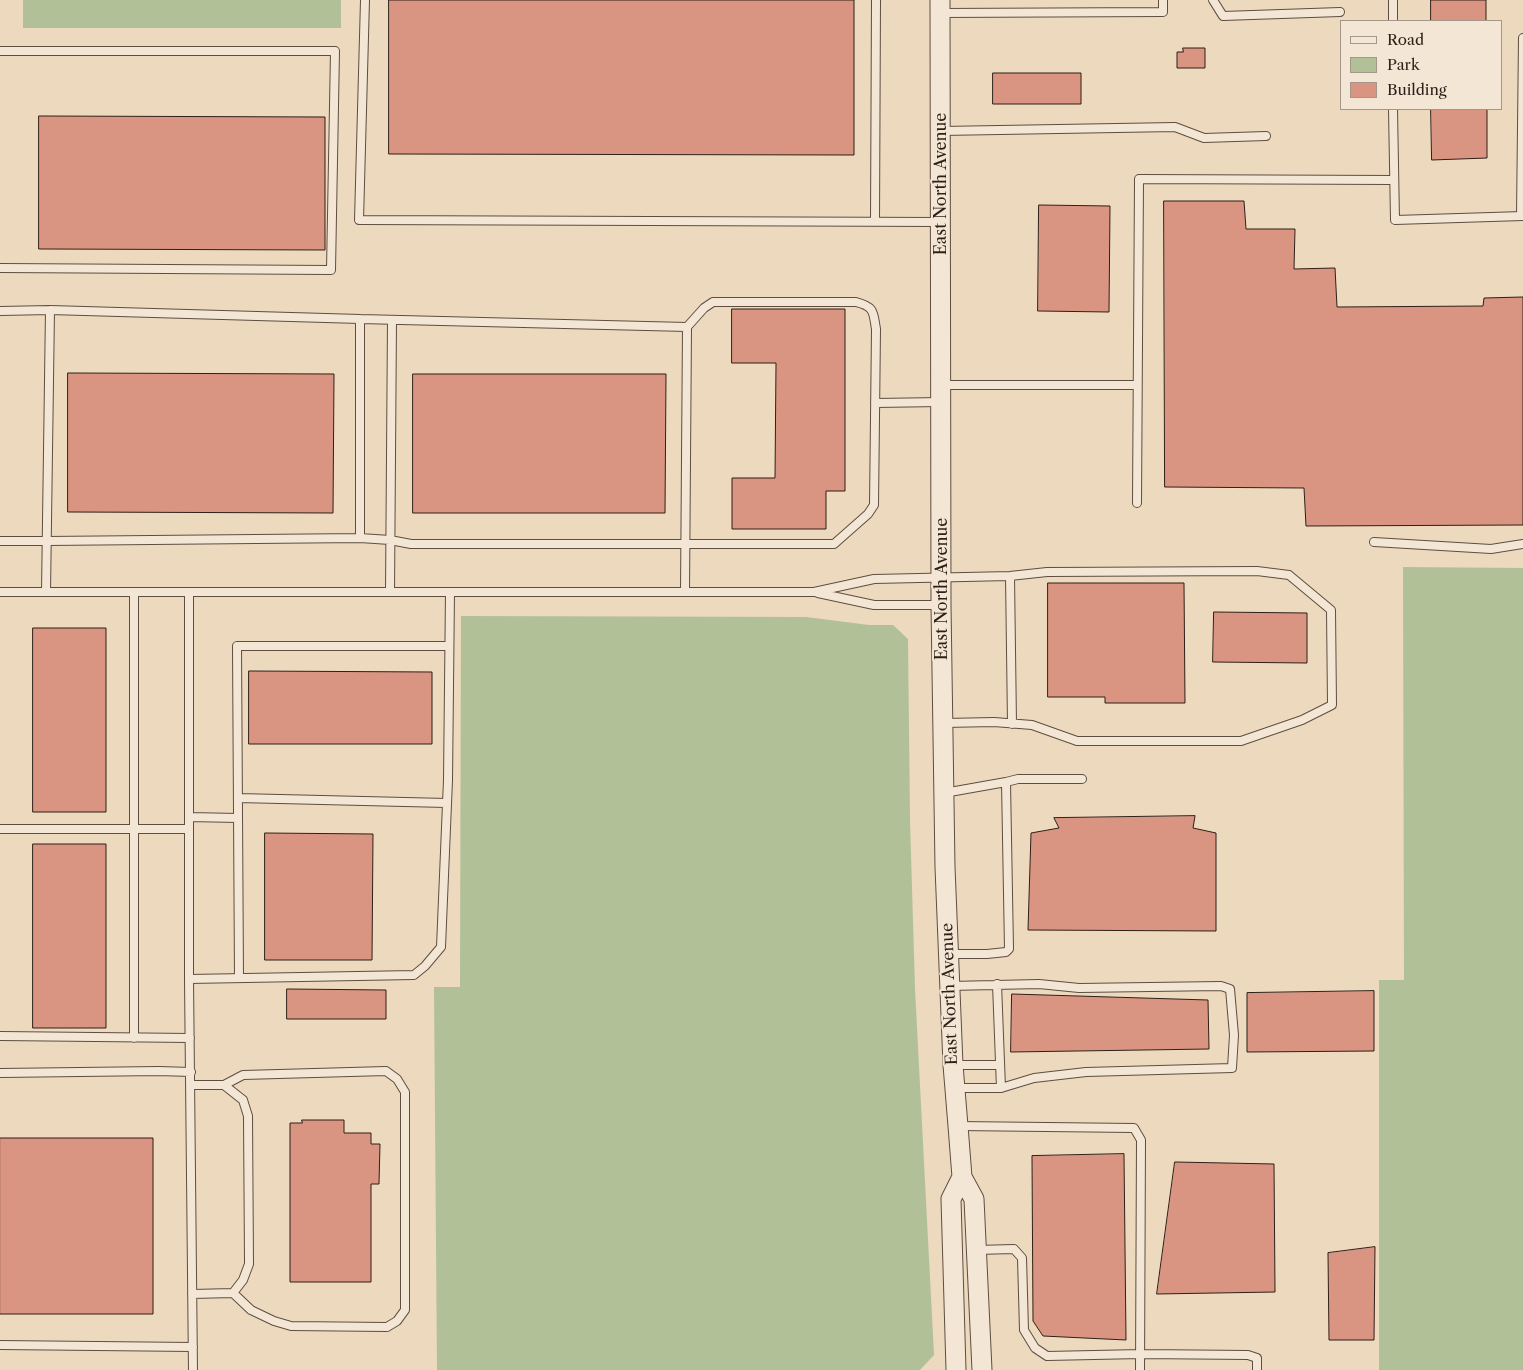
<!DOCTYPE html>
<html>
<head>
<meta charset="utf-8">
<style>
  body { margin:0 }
  #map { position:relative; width:1523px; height:1370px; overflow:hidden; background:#ecd9be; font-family:"Libre Caslon Text",serif }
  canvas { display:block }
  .legend { position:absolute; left:1340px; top:20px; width:162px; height:90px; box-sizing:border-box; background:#f3e6d5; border:1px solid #a49689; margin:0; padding:6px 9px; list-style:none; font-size:15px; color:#2e1f17 }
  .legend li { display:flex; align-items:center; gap:10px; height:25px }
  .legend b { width:25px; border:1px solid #a49689 }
</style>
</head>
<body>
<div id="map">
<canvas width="1523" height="1370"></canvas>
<ul class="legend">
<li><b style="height:6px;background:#f3e6d5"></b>Road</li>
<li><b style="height:14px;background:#b1c097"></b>Park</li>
<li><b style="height:14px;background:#da9582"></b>Building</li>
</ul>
</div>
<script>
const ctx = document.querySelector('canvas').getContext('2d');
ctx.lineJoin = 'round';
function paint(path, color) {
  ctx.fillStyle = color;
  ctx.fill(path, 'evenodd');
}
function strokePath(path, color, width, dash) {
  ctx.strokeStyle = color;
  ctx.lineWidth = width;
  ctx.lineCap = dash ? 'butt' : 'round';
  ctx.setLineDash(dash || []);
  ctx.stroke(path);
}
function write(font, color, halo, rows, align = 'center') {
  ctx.font = font + ' "Libre Caslon Text",serif';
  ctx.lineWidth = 4;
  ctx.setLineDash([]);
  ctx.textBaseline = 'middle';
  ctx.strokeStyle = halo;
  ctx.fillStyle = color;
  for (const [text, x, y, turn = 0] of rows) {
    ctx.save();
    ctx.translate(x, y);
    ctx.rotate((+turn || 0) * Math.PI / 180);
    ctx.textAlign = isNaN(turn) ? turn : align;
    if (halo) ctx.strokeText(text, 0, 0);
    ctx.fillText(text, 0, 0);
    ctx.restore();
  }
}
const green = new Path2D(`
  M23 0H341V28H23Z
  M1403 567 1523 568V1370H1379V980H1404Z
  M461 616 806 617 869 625H893L908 639 910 820 915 989 934 1355 920 1370H437L434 987H460Z`);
const building = new Path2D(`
  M389 0H854V155L389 154Z
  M1431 0H1486V21H1431Z
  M1183 48H1205V68H1177V52H1183Z
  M993 73H1081V104H993Z
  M1431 109H1487V158L1432 160Z
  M39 116 325 117V250L39 249Z
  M1164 201H1244L1246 229H1295L1294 269 1335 268 1337 307 1483 306 1484 298 1523 297V525L1306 526 1304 488 1165 487Z
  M1039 205 1110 206 1109 312 1038 311Z
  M732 309H845V491H826V529H732V478H775L776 363H732Z
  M68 373 334 374 333 513 68 512Z
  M413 374H666L665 513H413Z
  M1048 583H1184L1185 703H1105V697H1048Z
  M1214 612 1307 613V663L1213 662Z
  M33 628H106V812H33Z
  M249 671 432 672V744H249Z
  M1195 816 1193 828 1216 833V931L1028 930 1031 833 1059 828 1054 818Z
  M265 833 373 834 372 960H265Z
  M33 844H106V1028H33Z
  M287 989 386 990V1019H287Z
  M1374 991V1051L1247 1052V993Z
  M1012 994 1208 1000 1209 1049 1011 1052Z
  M302 1120H344V1133H371V1144H380L379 1184H371V1282H290V1123H302Z
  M0 1138H153V1314H0Z
  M1124 1154 1126 1340 1043 1336 1033 1321 1032 1156Z
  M1175 1162 1274 1164 1275 1292 1157 1294Z
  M1375 1247 1374 1340H1329L1328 1253Z`);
const service = new Path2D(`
  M365 0 359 220 940 222
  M1213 0 1223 16 1340 12
  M1393 0V21
  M940 13 1163 12V0
  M0 51H335L331 270 0 268
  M1393 109 1395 220 1523 216
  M941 131 1175 127 1204 138 1266 136
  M1521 216 1523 38
  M875 222 876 0
  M0 311 50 310
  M360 319 687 327 685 592
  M941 385H1137
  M875 403 941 402
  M1137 503 1139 179 1394 180
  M360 538 390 540 411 544H834L868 514 874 505 876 329C873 312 875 307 856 302H713L704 308 687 327
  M0 541H47L360 538V319L50 310 46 592
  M1374 542 1491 549 1523 544
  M1010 576 1012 724
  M0 592H814L874 579 1010 576 1047 572 1257 571 1289 575 1331 610 1332 705 1302 720 1241 741H1077L1032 725 994 722 944 723
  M134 592V1038
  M189 592V979L193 1370
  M390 592 392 320
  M818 593 874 605H941
  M1006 782 1018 779H1082
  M944 793 1006 782 1009 949 1006 952 987 954H950
  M238 798 447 803
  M189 817 238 818
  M0 829H189
  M239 978 237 646H449
  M189 979 414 975 425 966 441 947 448 780 450 592
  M997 984 1001 1088
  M950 986 1039 984 1079 988 1221 986 1230 989 1234 1035 1232 1068 1086 1072 1034 1078 1001 1088H955
  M0 1036 190 1038
  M954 1065H1000
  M0 1073 159 1071 191 1072
  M191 1085H224L243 1100 248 1116 249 1264 243 1280 233 1293 192 1294
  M224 1085 243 1075 386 1071 397 1079 405 1092V1310L397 1321 387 1327 291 1326 274 1321 251 1310 233 1293
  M958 1126 1134 1128 1141 1140 1140 1370
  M976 1250 1014 1249 1022 1258 1024 1330 1035 1348 1047 1356 1141 1354 1248 1355 1257 1358V1370
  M0 1345 193 1347`);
const tertiary = new Path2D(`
  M940 0 941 605 945 867 953 1065 958 1126 962 1177 974 1199 982 1370
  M956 1370 951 1199 962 1177`);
const streetNames = [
  ["East North Avenue",941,184,-90],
  ["East North Avenue",942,589,-90],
  ["East North Avenue",950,994,-92]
];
paint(green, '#b1c097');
paint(building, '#da9582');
strokePath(building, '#2e1f17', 1);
strokePath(service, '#5e4e41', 10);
strokePath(tertiary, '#5e4e41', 21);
strokePath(service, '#f3e6d5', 8);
strokePath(tertiary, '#f3e6d5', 19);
write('16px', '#2e1f17', '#f3e6d5', streetNames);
</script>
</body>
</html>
